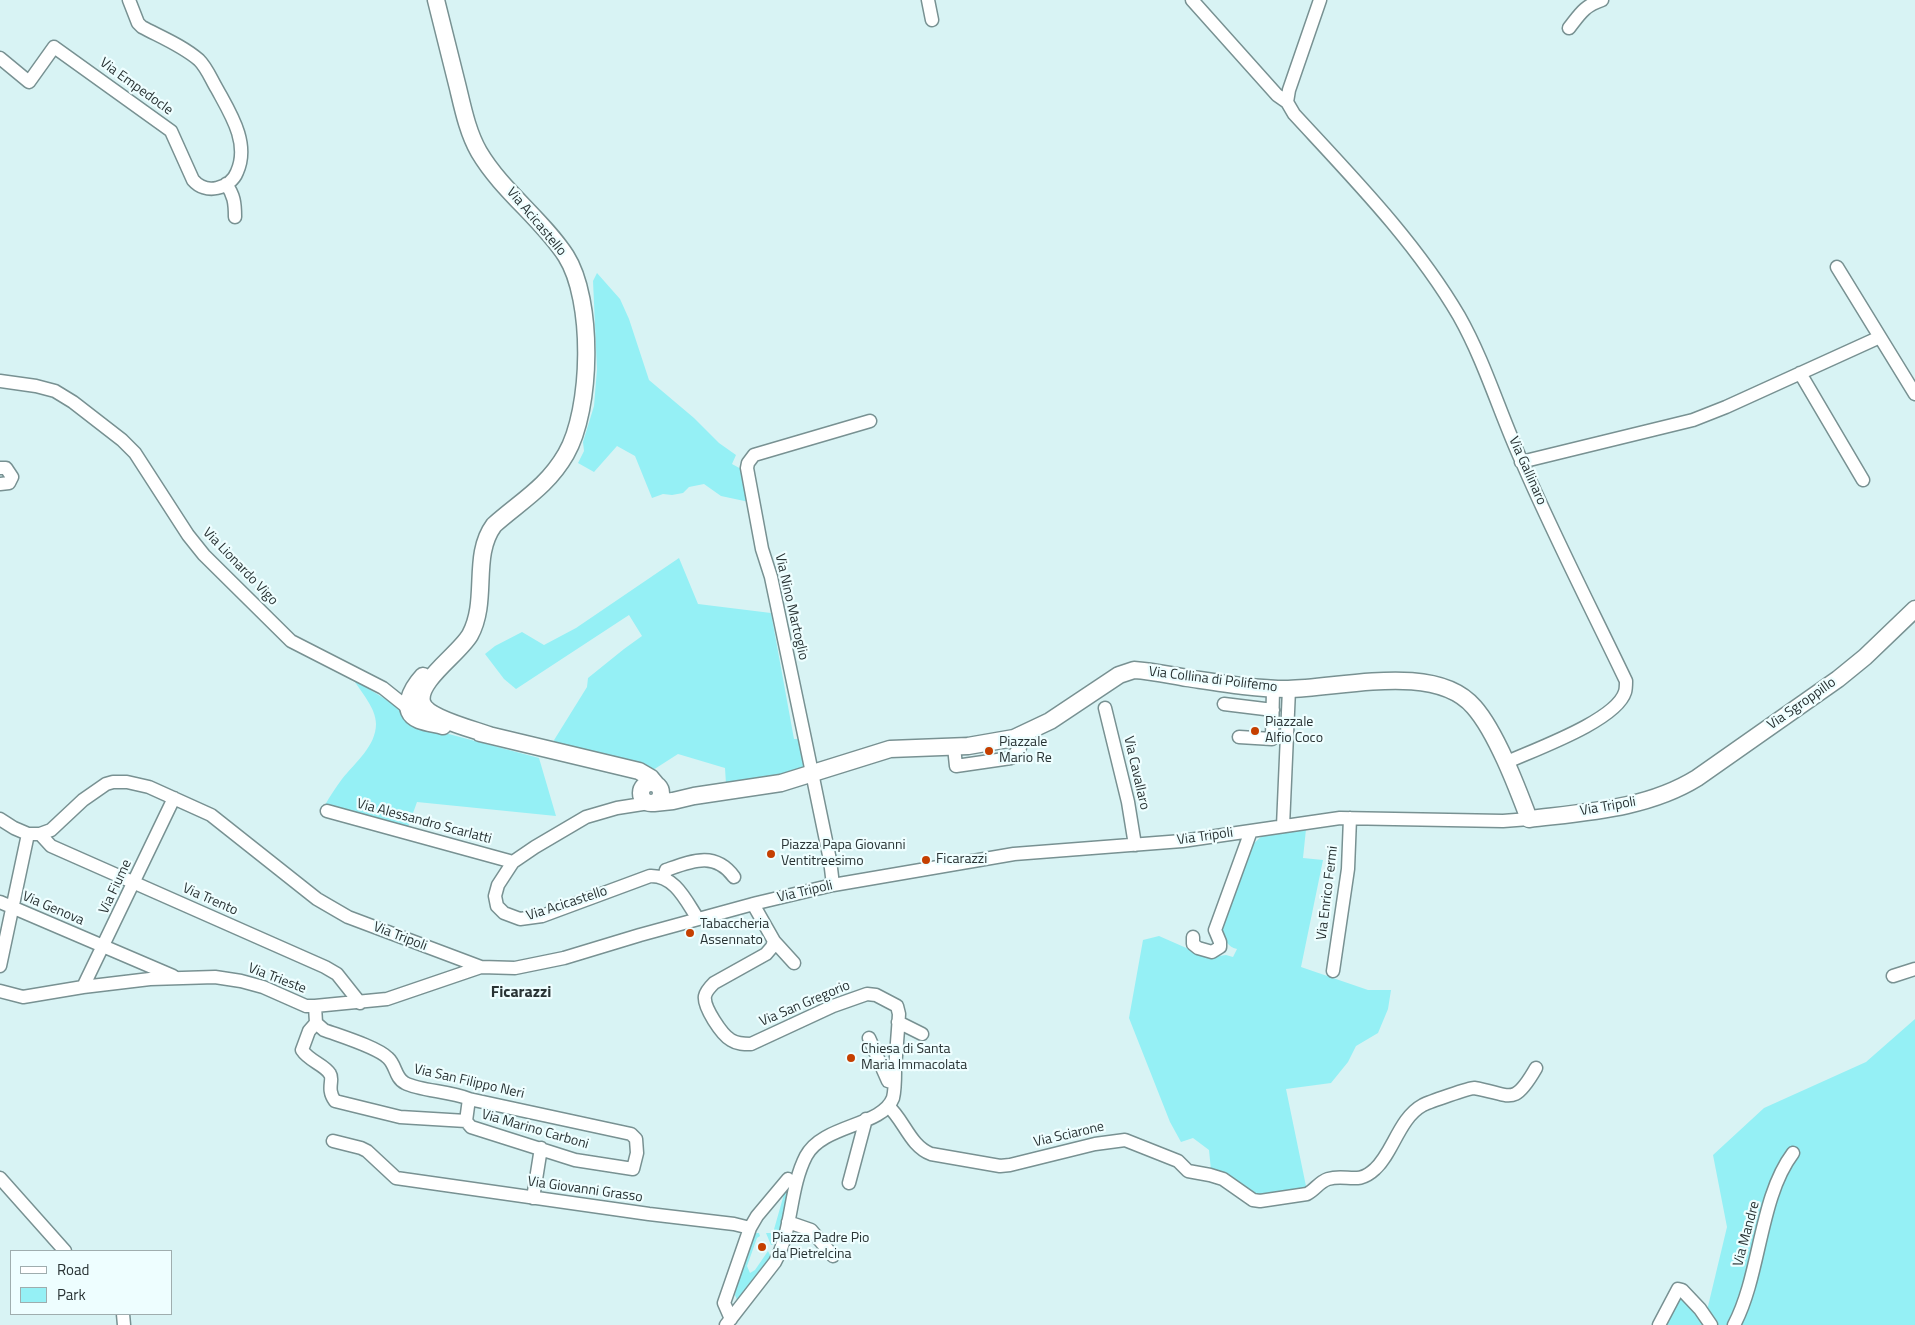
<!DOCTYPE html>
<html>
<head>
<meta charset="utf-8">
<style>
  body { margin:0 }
  #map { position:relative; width:1915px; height:1325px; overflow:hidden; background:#d8f3f4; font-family:"Titillium Web",sans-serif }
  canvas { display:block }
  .legend { position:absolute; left:10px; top:1250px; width:162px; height:65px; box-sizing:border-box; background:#eefeff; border:1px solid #9fadae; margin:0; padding:6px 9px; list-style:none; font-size:15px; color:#293334 }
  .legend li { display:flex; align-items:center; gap:10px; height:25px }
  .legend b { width:25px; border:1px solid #9fadae }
</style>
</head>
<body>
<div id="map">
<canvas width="1915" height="1325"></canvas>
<ul class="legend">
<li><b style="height:6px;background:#fff"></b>Road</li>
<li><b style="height:14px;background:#95f0f5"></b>Park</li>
</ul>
</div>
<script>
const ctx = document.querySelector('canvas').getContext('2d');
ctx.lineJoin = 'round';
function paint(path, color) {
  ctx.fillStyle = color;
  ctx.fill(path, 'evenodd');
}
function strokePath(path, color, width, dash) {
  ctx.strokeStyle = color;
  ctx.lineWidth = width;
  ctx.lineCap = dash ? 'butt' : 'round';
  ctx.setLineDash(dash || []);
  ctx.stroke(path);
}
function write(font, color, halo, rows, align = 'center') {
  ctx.font = font + ' "Titillium Web",sans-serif';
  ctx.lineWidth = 4.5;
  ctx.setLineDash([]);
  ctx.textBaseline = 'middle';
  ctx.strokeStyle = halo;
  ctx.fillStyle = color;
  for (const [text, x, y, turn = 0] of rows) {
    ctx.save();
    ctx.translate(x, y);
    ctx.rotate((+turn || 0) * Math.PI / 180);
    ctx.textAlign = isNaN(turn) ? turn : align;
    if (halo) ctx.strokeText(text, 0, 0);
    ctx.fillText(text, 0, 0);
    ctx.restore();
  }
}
const green = new Path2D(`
  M597 273 620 299 629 319 649 380 694 418 719 443 736 455 732 464 743 470 749 502 721 496 704 484 689 487 683 493 672 495 663 494 652 498 635 456 617 446 594 472 578 463 584 451 583 442 594 406 597 369 593 281Z
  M679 558 698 604 771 613 794 739H800L804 769 778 776 726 784 725 768 678 754 653 770 551 745 587 687 588 678 624 649 642 636 629 615 516 689 504 679 485 654 495 646 522 632 544 645 576 628Z
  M353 679 401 709 411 724 539 758 556 816 417 802 408 827 325 805C330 796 336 787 342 779 355 763 376 746 376 724 376 708 361 692 353 679Z
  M1306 829 1303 858 1323 860 1301 967 1368 990H1391L1388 1009 1378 1033 1356 1046 1348 1062 1331 1083 1286 1089 1307 1191 1256 1197 1211 1170 1209 1150 1193 1138 1181 1142 1170 1122 1129 1018 1143 940 1159 936 1200 954 1212 957 1226 955 1233 957 1237 949C1227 947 1225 939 1221 930L1252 845 1263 835Z
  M1915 1019V1325H1662L1680 1294 1704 1323 1727 1227 1713 1155 1764 1108 1866 1062Z
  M790 1190 779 1242 771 1245 766 1233H773L784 1194Z
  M755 1233H759L760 1236 757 1238 747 1266 750 1273 755 1270 768 1251 771 1257 737 1300 735 1295 736 1289Z`);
const minor = new Path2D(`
  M928 0 932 20
  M1192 0 1277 95 1287 102 1294 114C1353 178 1415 241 1459 316 1485 362 1500 414 1522 462 1554 536 1591 608 1626 681 1626 684 1626 689 1625 692 1616 721 1533 750 1505 763
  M1569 28C1580 14 1584 6 1602 0
  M0 58 29 82 54 47 171 131 193 180C199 187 208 190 217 188 226 186 234 180 237 172 250 143 230 113 217 89 211 79 207 68 199 60 183 46 161 37 142 27L138 23 129 0
  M1287 102 1289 90 1320 0
  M226 184C234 195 235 203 235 217
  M1837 267 1915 394
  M1800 373 1863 480
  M0 381 36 386 55 391 73 402 122 440 135 453 188 535 204 555 291 641 383 688 408 708
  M1521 462 1693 420 1726 407 1880 337
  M0 468H6L12 477 9 483 0 484
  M1224 704 1273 710
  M1105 708 1128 802 1135 845
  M1239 737 1272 739 1273 689
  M954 747 956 766 1011 758 1020 748 1021 736
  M649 803 617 808 586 817 535 847 513 862 498 885 495 896 497 906 504 913 520 919 542 916 650 876C675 875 686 901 698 919
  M327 811 513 862
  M0 819 14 828 28 834H40L51 830 83 800 106 784 113 782H127L149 787 211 815 317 899 348 917 481 967 515 968 564 958 640 935 757 903 833 885 1014 854 1182 841 1340 818 1503 821 1529 819
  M1283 826 1289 689
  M40 834 51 846 325 967 337 974 360 1003
  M664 878 666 870C692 861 715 851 734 877
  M833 885 830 860 805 739 771 577 762 549 747 468 748 463 754 455 870 421
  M0 902 173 976
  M1193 937V944L1198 948 1212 952 1220 947V942L1215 930 1251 831
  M774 941 794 963
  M0 966 28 834
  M1333 971 1348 869 1350 818
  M1893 976 1915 969
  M83 987 174 798
  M0 991 23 997 83 987 150 979 215 977 241 981 263 987 306 1006H315L387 999 481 967
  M315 1006 316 1023 324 1030C340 1036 377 1047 388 1058 396 1065 395 1078 405 1083 420 1091 450 1091 469 1099L631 1134 636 1139 637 1153 633 1169 575 1160 471 1127 466 1121 469 1099
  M898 1022 922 1034
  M316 1023 309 1031 302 1050C309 1061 325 1065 330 1074 334 1080 326 1089 335 1101L400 1117 466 1121
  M869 1038 888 1081 894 1083
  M888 1106C904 1120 910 1146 931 1154L1000 1166 1010 1165 1095 1144 1125 1140 1178 1161 1188 1171 1210 1175 1223 1179 1253 1200 1260 1201 1307 1194C1315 1190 1319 1182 1328 1179 1347 1173 1357 1186 1375 1169 1393 1153 1399 1118 1423 1105 1429 1102 1469 1088 1474 1088 1511 1094 1513 1108 1536 1068
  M333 1141 361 1148 367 1151 396 1178 649 1214 734 1224 750 1228 724 1303 731 1319
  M0 1178 65 1251
  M849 1183 866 1119
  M533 1198 541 1148
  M788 1222 811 1230 833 1256
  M750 1228 757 1216 788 1179
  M123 1314 124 1325
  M726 1325 775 1262C793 1229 789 1189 806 1156 823 1124 882 1127 893 1098 895 1090 895 1080 895 1071 896 1052 898 1033 899 1014L897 1006 876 995 867 994 833 1006 751 1044C744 1044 737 1044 731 1040 722 1035 703 1007 705 996 706 991 710 987 714 983L766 954 772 947 774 941 753 904
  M1659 1325 1678 1289 1682 1290 1700 1309 1711 1325
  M1734 1325C1761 1274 1759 1198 1793 1153`);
const major = new Path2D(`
  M436 0C443 29 451 59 458 88 463 109 468 133 479 152 502 191 542 219 566 256 594 300 592 409 566 454 547 487 521 501 494 525 471 556 489 600 470 635 459 654 417 681 422 702 426 718 473 729 489 735
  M423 676C412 688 398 712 419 720 427 723 436 724 443 726
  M480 733 639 771 651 778 656 784
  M641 793a10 10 0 1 1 20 0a10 10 0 1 1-20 0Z
  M654 803 673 801 694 796 781 783 890 749 968 746 1014 738 1050 721 1119 675 1134 670C1152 671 1169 675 1187 678 1220 683 1254 689 1288 689 1342 688 1436 662 1474 707 1496 732 1517 787 1529 819 1586 812 1647 809 1697 778L1838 679 1865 657 1915 609`);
const markers = [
  [1255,731,5,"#c53f00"],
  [989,751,5,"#c53f00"],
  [771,854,5,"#c53f00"],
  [926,860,5,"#c53f00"],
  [690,933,5,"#c53f00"],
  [851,1058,5,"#c53f00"],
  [762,1247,5,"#c53f00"]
];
const streetNames = [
  ["Via Empedocle",136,87,36],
  ["Via Acicastello",536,222,50],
  ["Via Gallinaro",1527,471,66],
  ["Via Lionardo Vigo",240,567,46],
  ["Via Nino Martoglio",791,607,77],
  ["Via Collina di Polifemo",1213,680,7],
  ["Via Sgroppillo",1802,704,-35],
  ["Via Cavallaro",1136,773,77],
  ["Via Tripoli",1608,807,-10],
  ["Via Alessandro Scarlatti",424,822,15],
  ["Via Tripoli",1205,837,-8],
  ["Via Fiume",116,887,-65],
  ["Via Tripoli",805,892,-13],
  ["Via Enrico Fermi",1328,893,-83],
  ["Via Trento",210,900,24],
  ["Via Acicastello",567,904,-18],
  ["Via Genova",53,909,23],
  ["Via Tripoli",400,937,21],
  ["Via Trieste",277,979,21],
  ["Via San Gregorio",805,1004,-23],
  ["Via San Filippo Neri",469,1082,13],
  ["Via Marino Carboni",535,1130,16],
  ["Via Sciarone",1069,1135,-13],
  ["Via Giovanni Grasso",585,1190,8],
  ["Via Mandre",1747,1234,-75]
];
const poiNames = [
  ["Piazzale",1265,723],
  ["Alfio Coco",1265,739],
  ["Piazzale",999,743],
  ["Mario Re",999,759],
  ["Piazza Papa Giovanni",781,846],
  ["Ventitreesimo",781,862],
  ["Ficarazzi",936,860],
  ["Tabaccheria",700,925],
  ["Assennato",700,941],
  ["Chiesa di Santa",861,1050],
  ["Maria Immacolata",861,1066],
  ["Piazza Padre Pio",772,1239],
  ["da Pietrelcina",772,1255]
];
const quarterNames = [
  ["Ficarazzi",521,993]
];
paint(green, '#95f0f5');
strokePath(minor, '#789192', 15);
strokePath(major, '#789192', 19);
strokePath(minor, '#fff', 12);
strokePath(major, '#fff', 16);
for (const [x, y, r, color] of markers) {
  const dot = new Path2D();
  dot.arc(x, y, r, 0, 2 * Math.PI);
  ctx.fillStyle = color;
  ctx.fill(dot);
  strokePath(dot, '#eefeff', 2);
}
write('14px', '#293334', '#eefeff', streetNames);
write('14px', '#293334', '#eefeff', poiNames, 'left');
write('bold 16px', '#293334', '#eefeff', quarterNames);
</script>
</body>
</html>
